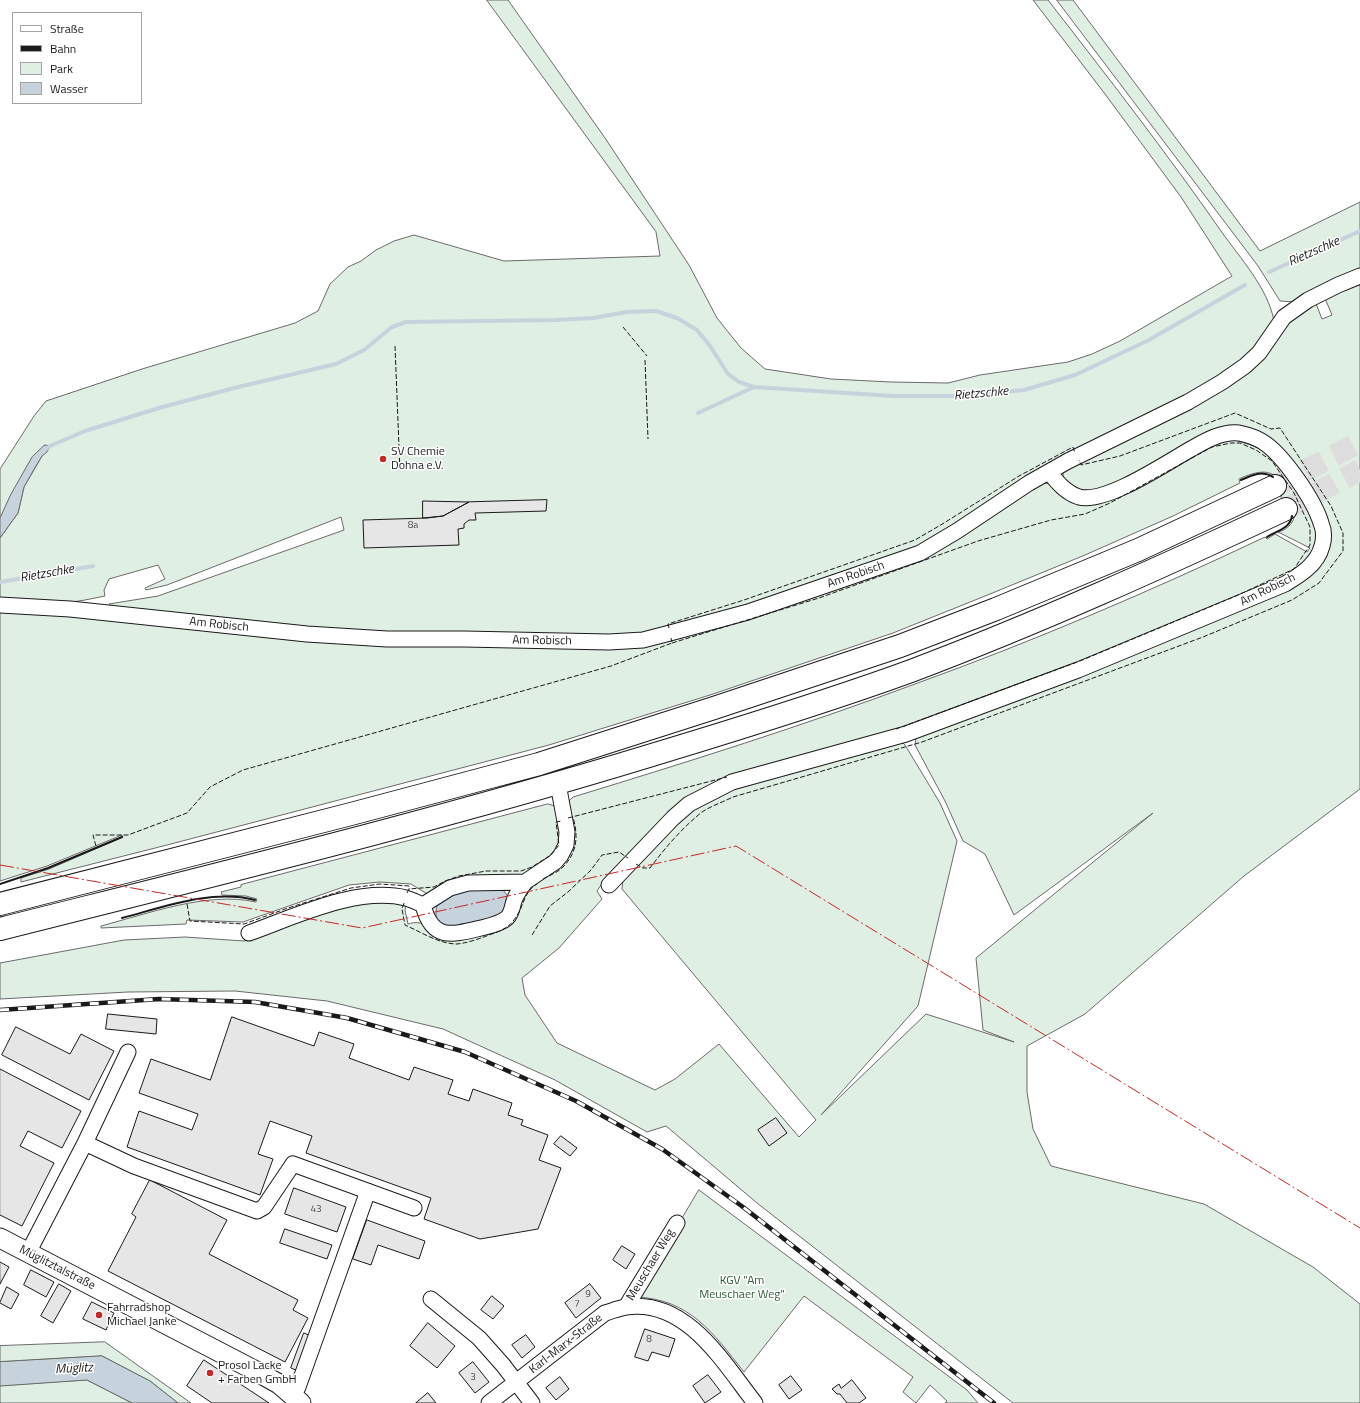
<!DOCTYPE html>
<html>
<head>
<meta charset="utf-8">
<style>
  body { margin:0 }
  #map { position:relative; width:1360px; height:1403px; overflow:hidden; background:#fff; font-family:"Titillium Web",sans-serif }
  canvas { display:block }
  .legend { position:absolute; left:12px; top:12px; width:130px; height:92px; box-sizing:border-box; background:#fff; border:1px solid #a3a3a3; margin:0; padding:5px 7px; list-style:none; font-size:12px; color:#1a1a1a }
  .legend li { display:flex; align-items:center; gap:8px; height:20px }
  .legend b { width:20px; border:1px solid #a3a3a3 }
</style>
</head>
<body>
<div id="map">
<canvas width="1360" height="1403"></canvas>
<ul class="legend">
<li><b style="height:5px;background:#fff"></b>Straße</li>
<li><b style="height:5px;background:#1a1a1a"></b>Bahn</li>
<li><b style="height:11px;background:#e0efe3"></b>Park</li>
<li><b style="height:11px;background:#c6d2dc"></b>Wasser</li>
</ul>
</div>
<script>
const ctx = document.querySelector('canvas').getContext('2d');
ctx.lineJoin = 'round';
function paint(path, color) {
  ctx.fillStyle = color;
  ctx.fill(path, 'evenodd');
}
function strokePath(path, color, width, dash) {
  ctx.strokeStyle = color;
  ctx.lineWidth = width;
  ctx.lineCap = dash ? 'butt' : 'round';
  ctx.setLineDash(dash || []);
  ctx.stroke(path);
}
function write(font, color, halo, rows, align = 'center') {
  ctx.font = font + ' "Titillium Web",sans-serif';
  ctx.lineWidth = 3;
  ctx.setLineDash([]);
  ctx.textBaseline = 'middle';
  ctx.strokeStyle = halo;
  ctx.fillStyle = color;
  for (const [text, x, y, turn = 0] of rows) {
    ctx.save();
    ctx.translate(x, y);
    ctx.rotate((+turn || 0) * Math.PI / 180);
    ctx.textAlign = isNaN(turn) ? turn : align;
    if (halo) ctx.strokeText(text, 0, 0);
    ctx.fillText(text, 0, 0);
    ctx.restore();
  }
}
const green = new Path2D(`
  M487 0H508L605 138 689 265 717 318 741 348 765 369 831 379 891 382 948 383 980 375 1068 362 1092 354 1120 341 1232 276 1181 197 1105 94 1033 0H1048C1107 76 1166 152 1221 231 1240 258 1268 288 1274 321L1246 362 917 549 748 607 642 635H386L113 608 109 604 158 596 344 530 341 517 167 585 146 590 145 588 165 579 158 565 109 579 104 590 105 596 85 600 66 603 0 600V538L18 513 24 487 42 456 45 445 0 518V469L34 416 46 401 142 369 295 323 318 311 330 284 348 267 361 261 376 250 394 241 414 235 504 261 660 256 656 232Z
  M1057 0H1073L1260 251 1360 202V271L1296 302 1280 301 1258 266Z
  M1360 277V789L1244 876 1085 1014 1027 1046V1092L1033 1129 1051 1166 1204 1204 1313 1267 1360 1304V1403H1013L757 1203 666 1126 647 1132 555 1080 443 1029 327 1001 235 991 128 992 0 999V963L124 940 185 937 244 941 256 938 309 915 369 900 380 899 406 904 405 910 408 924C411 923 416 922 420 923 432 924 440 939 456 939 465 939 497 929 505 924 510 921 512 917 515 912 520 902 522 891 531 883 543 872 560 867 568 852 575 838 569 818 567 803L573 797C688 762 802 726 915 684 1034 641 1151 591 1265 537L1267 539 1275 534 1307 552 1310 548 1278 532C1288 530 1300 518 1291 507 1289 504 1284 502 1282 499 1279 494 1282 488 1280 484 1273 465 1252 473 1239 479L1240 483 1173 516 1085 555 990 594 893 633 710 695 549 745 167 845 21 882V878L49 869 123 837 122 835 47 866 0 881V611L69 616 343 643 467 644 614 647 646 645 690 634 750 615 920 556 961 533 1028 487C1035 485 1045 481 1052 485 1056 487 1058 492 1062 494 1075 506 1086 506 1103 501L1215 440 1237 438 1238 441C1252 445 1263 449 1273 459 1285 471 1316 515 1319 532 1320 536 1317 542 1316 546L1318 548 1314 555 1303 567 1287 577 1076 666 894 733 731 779 708 790 683 803 641 844 601 885 597 891 602 899 559 948 522 978 525 995 557 1043 655 1090 675 1079 719 1044 799 1137 816 1120 622 889 623 879C645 854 665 825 693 806 706 797 720 792 734 785L894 740 902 742 905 745 940 803 957 841 918 1006 821 1115 926 1014 1014 1042 983 1030 976 958 1153 813 1014 915 985 854 963 841 945 801 915 745 916 738 922 731 1079 672 1241 605 1287 584 1308 572 1320 560 1327 544 1329 533 1326 519 1317 500 1307 486 1292 463 1276 445 1267 438 1255 432 1241 428H1229L1212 434 1100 493H1078L1066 485 1063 475 1064 471 1069 466 1190 405 1223 385 1250 366 1269 346 1287 321 1299 311 1315 301 1322 319 1332 315 1324 296Z
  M548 804 555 806 560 815 561 849 528 874 429 895 411 884 380 882 349 885 243 922 187 920 186 924 101 928V926C147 914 208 891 256 902L257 899 246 896 222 895 221 892 241 887V885Z
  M699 1190 967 1390 978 1403H945L947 1401 930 1385 916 1403 903 1392 913 1377 804 1296 744 1372C713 1333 690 1299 636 1297Z
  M105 1342 191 1403H178L150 1381 102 1356 0 1362V1346Z
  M87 1380 132 1403H0V1386Z`);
const water = new Path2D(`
  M45 445 50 446 47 452 42 456 33 471 24 487 18 513 0 538V518L11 494 32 457Z
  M484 887 502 889 508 896 507 908 497 919 447 929C444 927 440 924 438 921 436 918 436 915 436 911 436 893 470 891 484 887Z
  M102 1356 150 1381 178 1403H132L87 1380 0 1386V1362Z`);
const stream = new Path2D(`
  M1269 272 1360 231
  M698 413 754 387 893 396H962L1024 390 1075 375 1147 341 1245 285
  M46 449 50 446 85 431 159 408 234 388 336 364 364 350 392 327 406 322 556 320 593 318 627 312 656 311 677 318 697 330 710 346 728 374 739 382 754 387
  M0 582 93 566`);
const building = new Path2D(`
  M547 500 546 511 475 513 476 520H469L464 524V528L458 529 459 545 364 548 363 520 427 518 443 516 469 502Z
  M423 501 469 502 443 516 423 518Z
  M108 1014 157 1019 156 1034 106 1029Z
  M232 1017 314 1046 319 1032 354 1044 349 1058 409 1080 414 1067 453 1080 448 1094 469 1101 473 1089 512 1103 508 1115 523 1120 521 1125 548 1135 539 1160 561 1168 538 1229 480 1239 424 1219 431 1198 306 1153 312 1136 270 1121 258 1154 273 1159 260 1195 127 1147 139 1111 192 1130 198 1114 139 1093 151 1059 210 1080Z
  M16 1027 70 1054 81 1034 114 1051 89 1100 2 1055Z
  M0 1069 81 1111 62 1148 28 1131 20 1146 54 1163 22 1226 0 1215Z
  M776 1118 787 1133 769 1146 758 1130Z
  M561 1136 577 1148 570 1156 554 1144Z
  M150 1180 227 1220 209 1254 298 1300 293 1310 308 1318 285 1362 108 1271 136 1217 132 1214Z
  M294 1188 346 1207 337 1232 285 1214Z
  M367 1220 425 1241 419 1259 378 1245 371 1265 353 1259Z
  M285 1229 332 1245 327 1259 280 1243Z
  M622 1246 635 1254 626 1269 613 1260Z
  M0 1262 9 1267 0 1284Z
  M31 1270 54 1282 46 1297 24 1285Z
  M59 1284 71 1291 53 1323 41 1316Z
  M590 1284 601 1298 576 1318 565 1303Z
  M7 1287 19 1294 11 1309 0 1303Z
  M492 1296 504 1306 493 1319 481 1310Z
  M92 1302 114 1313 106 1330 83 1319Z
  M428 1323 455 1346 437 1368 410 1346Z
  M645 1329 675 1339 669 1357 652 1352 648 1361 635 1357Z
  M304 1333 311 1336 298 1371 291 1368Z
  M526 1335 535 1347 522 1358 512 1345Z
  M204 1360 269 1403H212L187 1386Z
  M473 1362 489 1382 475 1393 459 1373Z
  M708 1375 721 1392 705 1403 693 1386Z
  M791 1376 802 1390 789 1399 779 1385Z
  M560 1377 569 1389 556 1400 546 1388Z
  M852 1380 866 1398 859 1403H847L840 1394H837L832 1389 839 1384 841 1388Z
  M428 1393 436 1403H416Z`);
const highwayTunnel = new Path2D(`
  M1275 486 1360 442
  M1286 509 1360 470`);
const minor = new Path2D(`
  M0 605 70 609 307 634 387 639H464L609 642 643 640 670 633 748 612 920 553 957 531 1029 483 1068 461 1188 402 1222 382 1245 366 1259 353 1284 317 1308 300 1338 285 1360 276
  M609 885 673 818 689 804 732 782 906 734 1078 670 1285 584C1300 575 1317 565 1322 546 1324 539 1324 530 1321 523 1314 500 1285 458 1266 444 1258 438 1249 435 1239 433 1222 431 1205 441 1191 449 1166 463 1106 504 1079 497 1066 493 1057 482 1049 472
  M423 905C432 941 452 935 481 928 489 926 500 924 507 918 512 913 512 907 514 901 516 894 521 888 525 882
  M249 933C294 917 357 886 406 898 412 900 417 902 423 905L450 888 468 883 525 882 555 862 561 855 566 845 567 832 558 784
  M85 1143 134 1166 257 1211 264 1207 293 1164 414 1208
  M28 1253 85 1143 128 1052
  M431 1299 479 1338 503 1365 532 1403
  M626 1307 677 1223
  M293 1396 298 1387 368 1191
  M489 1403 605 1313C612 1311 619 1308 626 1307 686 1298 723 1362 755 1403`);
const major = new Path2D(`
  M0 1238 254 1370 279 1384 301 1403`);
const highway = new Path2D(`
  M0 904 351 814 539 764 714 708 900 646 996 609 1138 550 1275 486
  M0 929C218 874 436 821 652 755 738 729 826 702 911 671 1038 623 1162 567 1286 509`);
const rail = new Path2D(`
  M0 1010 159 999 255 1002 347 1018 465 1052 576 1101 662 1149 743 1207 994 1403`);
const fence = new Path2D(`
  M623 327 647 356
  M395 346 400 472
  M645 360 648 439
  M669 628 668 624 744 600 915 540 944 523 1019 476 1073 447 1075 453
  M672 643 819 598 978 541 1051 520 1085 514 1110 503 1212 447 1231 443H1240L1256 450 1272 461 1294 493 1310 527V545L1294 569 1236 596 1080 661 896 729
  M568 818 727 777
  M96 846 93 835H128L187 813 210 787 243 770 611 666 672 643 671 638
  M636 864 643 868H650C665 848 682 828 702 812 711 806 723 802 733 797L922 742 1203 637 1292 600 1319 583 1343 551V533L1331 506 1280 428 1271 429 1235 413 1120 456 1081 465 1079 460
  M543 879C550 875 559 872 564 866 578 851 578 835 573 817
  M407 893 409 889 434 887 445 881 459 876 486 871H521L532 867 551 855 559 845 556 822 561 821
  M404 903 402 909 405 925C421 932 439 944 457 944 467 943 479 939 489 935 501 931 509 928 516 917 524 906 524 891 537 884
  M187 904 190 921 244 924 288 908 351 888 380 884 409 886V889
  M532 935 550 906 568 892 591 870 602 855 619 852 628 858`);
const wall = new Path2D(`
  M1241 480C1252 475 1262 470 1273 477
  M1267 537C1276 531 1290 529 1292 516
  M0 884 48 868 122 837
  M122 918C164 907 211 889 255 900`);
const power = new Path2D(`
  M0 865 362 928 736 846 1360 1228`);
const markers = [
  [383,459,4,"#c62828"],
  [99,1315,4,"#c62828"],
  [210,1373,4,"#c62828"]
];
const numberNames = [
  ["8a",413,526],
  ["43",316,1210],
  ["9",588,1295],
  ["7",577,1305],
  ["8",649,1340],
  ["3",473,1378]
];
const poiNames = [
  ["SV Chemie",391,452],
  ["Dohna e.V.",391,466],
  ["Fahrradshop",107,1308],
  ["Michael Janke",107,1322],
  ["Prosol Lacke",218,1366],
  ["+ Farben GmbH",218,1380]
];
const streetNames = [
  ["Am Robisch",856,575,-19],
  ["Am Robisch",1268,590,-26],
  ["Am Robisch",219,625,6],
  ["Am Robisch",542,641,1],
  ["Meuschaer Weg",651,1265,-59],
  ["Müglitztalstraße",57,1268,27],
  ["Karl-Marx-Straße",566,1344,-38]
];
const parkNames = [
  ["KGV \"Am",742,1281],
  ["Meuschaer Weg\"",742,1295]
];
const waterNames = [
  ["Rietzschke",1314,252,-24],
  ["Rietzschke",981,394,-5],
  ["Rietzschke",47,574,-10],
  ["Müglitz",74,1369,-3]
];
paint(green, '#e0efe3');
strokePath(green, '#6a6a6a', 1);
paint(water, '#c6d2dc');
strokePath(water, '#6a6a6a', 1);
strokePath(stream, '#c6d2dc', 4);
paint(building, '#e6e6e6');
strokePath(building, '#1a1a1a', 1);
strokePath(highwayTunnel, '#ddd', 22, [22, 11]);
strokePath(minor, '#1a1a1a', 17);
strokePath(major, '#1a1a1a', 21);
strokePath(highway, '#1a1a1a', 24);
strokePath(minor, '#fff', 15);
strokePath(major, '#fff', 19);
strokePath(highway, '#fff', 22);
strokePath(rail, '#1a1a1a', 4.5);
strokePath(rail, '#fff', 3, [9]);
strokePath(fence, '#1a1a1a', 1, [5, 2]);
strokePath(wall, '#1a1a1a', 2);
strokePath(power, '#c62828', 1, [14, 3, 2, 3]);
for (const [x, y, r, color] of markers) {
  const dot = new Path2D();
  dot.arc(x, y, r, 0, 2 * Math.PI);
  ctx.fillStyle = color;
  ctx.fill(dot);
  strokePath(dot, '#fff', 1.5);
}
write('10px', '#4d4d4d', null, numberNames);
write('12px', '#1a1a1a', '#fff', poiNames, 'left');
write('12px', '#1a1a1a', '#fff', streetNames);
write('12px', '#2b5a34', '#fff', parkNames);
write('italic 13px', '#1a1a1a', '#fff', waterNames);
</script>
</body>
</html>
